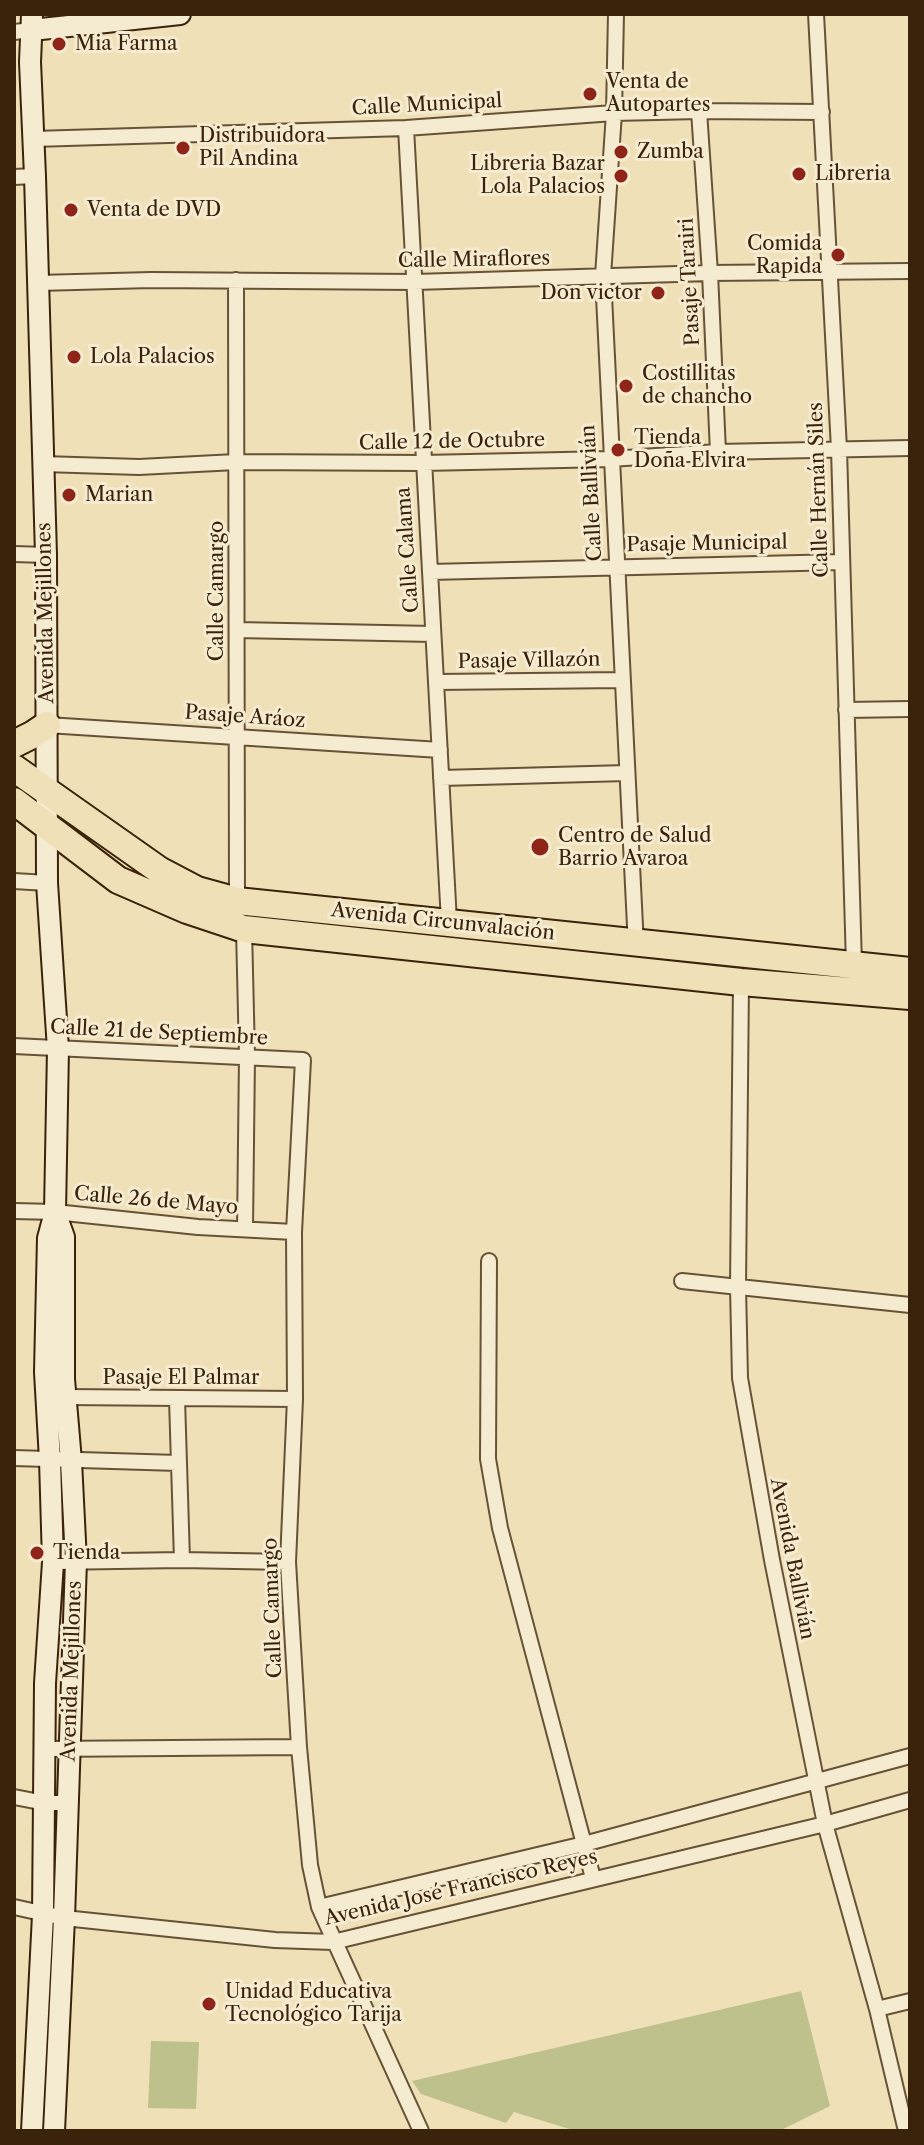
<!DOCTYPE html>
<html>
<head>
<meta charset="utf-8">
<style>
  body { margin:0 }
  #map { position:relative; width:924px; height:2145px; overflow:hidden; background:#efe0b8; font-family:"Libre Caslon Text",serif }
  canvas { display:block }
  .frame { position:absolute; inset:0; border:16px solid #3b220a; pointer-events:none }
</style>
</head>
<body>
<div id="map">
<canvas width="924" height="2145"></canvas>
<div class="frame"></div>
</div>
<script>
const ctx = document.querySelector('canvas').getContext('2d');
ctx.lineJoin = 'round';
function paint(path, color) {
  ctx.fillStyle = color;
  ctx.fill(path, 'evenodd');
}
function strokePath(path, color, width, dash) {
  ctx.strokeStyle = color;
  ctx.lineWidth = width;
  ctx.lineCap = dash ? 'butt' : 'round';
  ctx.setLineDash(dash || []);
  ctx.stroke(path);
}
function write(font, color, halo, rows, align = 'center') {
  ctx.font = font + ' "Libre Caslon Text",serif';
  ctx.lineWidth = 6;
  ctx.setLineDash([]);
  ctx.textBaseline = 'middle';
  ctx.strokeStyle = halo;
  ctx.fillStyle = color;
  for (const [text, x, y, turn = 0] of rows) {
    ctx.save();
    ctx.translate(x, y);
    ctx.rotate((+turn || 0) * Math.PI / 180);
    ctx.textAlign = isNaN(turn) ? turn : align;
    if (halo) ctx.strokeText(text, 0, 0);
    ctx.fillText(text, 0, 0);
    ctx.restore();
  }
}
const green = new Path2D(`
  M801 1991 830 2106 779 2131H576L514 2112 506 2123 421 2094 412 2081Z
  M151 2041 199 2042 196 2109 148 2108Z`);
const street = new Path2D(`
  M616 14 614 113 603 276 636 946
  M816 14 839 449 854 965
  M14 32 32 30
  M699 111 710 273 718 452
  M406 128 449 922
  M33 139 406 128 614 113 699 111 822 112
  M14 177 35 176
  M236 280 237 901
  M38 283 151 280 415 282 710 273 910 271
  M43 464 139 467 236 462 423 463 610 459 718 452 910 448
  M14 554 46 555
  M430 572 841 562
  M237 630 433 634
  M436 682 622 680
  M846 710 910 709
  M47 725 440 750
  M441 778 627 773
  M14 881 47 883
  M244 929 247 1056 245 1229
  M741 982 738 1287 740 1378 772 1560 825 1824 877 2009 906 2131
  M14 1046 303 1060 294 1232 295 1399 288 1562 299 1747 310 1865 319 1907 421 2131
  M14 1211 55 1212 198 1227 294 1232
  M489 1261 488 1459 500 1528 593 1878
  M682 1281 910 1305
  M65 1397 295 1399
  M177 1399 182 1560
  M14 1458 178 1463
  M53 1562 182 1560 288 1562
  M45 1749 299 1747
  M14 1797 45 1803H68
  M14 1907 64 1918 275 1940 333 1942 825 1824 910 1800
  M319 1907 584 1844 910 1756
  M877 2009 910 2001`);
const secondary = new Path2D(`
  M32 30 180 14
  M32 2131 43 1915 45 1683 53 1562 50 1460 45 1372 48 1238 55 1212 58 1049 47 883 46 555 35 176 30 62 32 14
  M54 2131 64 1918 76 1561 71 1461 64 1379V1237L55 1212`);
const highway = new Path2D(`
  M14 744 32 735 47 725
  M14 768 159 870 197 890 237 901 910 971
  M14 801 118 880 187 910 244 929 741 982 910 996`);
const markers = [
  [59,44,8,"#8f2418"],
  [590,94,8,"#8f2418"],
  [183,148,8,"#8f2418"],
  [621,152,8,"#8f2418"],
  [799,174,8,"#8f2418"],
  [621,176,8,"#8f2418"],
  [71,210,8,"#8f2418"],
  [838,255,8,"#8f2418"],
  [658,293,8,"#8f2418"],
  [74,357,8,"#8f2418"],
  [626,386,8,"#8f2418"],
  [618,450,8,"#8f2418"],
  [69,495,8,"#8f2418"],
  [540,847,10,"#8f2418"],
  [37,1553,8,"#8f2418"],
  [209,2004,8,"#8f2418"]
];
const poiNames = [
  ["Mia Farma",75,44],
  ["Venta de",606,82],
  ["Autopartes",606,105],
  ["Distribuidora",199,136],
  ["Pil Andina",199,159],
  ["Zumba",637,152],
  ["Libreria Bazar",605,164,"right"],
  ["Lola Palacios",605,187,"right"],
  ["Libreria",815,174],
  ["Venta de DVD",87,210],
  ["Comida",822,244,"right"],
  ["Rapida",822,267,"right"],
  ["Don victor",642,293,"right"],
  ["Lola Palacios",90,357],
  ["Costillitas",642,374],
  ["de chancho",642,397],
  ["Tienda",634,438],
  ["Doña Elvira",634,461],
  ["Marian",85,495],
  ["Centro de Salud",558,836],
  ["Barrio Avaroa",558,859],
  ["Tienda",53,1553],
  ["Unidad Educativa",225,1992],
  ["Tecnológico Tarija",225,2015]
];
const streetNames = [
  ["Calle Municipal",427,105,-3],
  ["Calle Miraflores",474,260,-1],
  ["Pasaje Tarairi",690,282,-93],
  ["Calle 12 de Octubre",452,442,-1],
  ["Calle Hernán Siles",819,490,-92],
  ["Calle Ballivián",592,493,-93],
  ["Pasaje Municipal",707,544,-1],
  ["Calle Calama",408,550,-94],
  ["Calle Camargo",217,591,-90],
  ["Avenida Mejillones",46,613,-91],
  ["Pasaje Villazón",529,661,-1],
  ["Pasaje Aráoz",245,717,4],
  ["Avenida Circunvalación",443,922,6],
  ["Calle 21 de Septiembre",159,1033,3],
  ["Calle 26 de Mayo",156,1201,5],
  ["Pasaje El Palmar",181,1378],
  ["Avenida Ballivián",792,1559,79],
  ["Calle Camargo",273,1608,-92],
  ["Avenida Mejillones",72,1671,-88],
  ["Avenida José Francisco Reyes",461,1888,-13]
];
paint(green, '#bec18b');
strokePath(street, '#685236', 18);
strokePath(secondary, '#3b220a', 24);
strokePath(highway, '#3b220a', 30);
strokePath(street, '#f5ebd1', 14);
strokePath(secondary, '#f5ebd1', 20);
strokePath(highway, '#efe0b8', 26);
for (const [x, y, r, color] of markers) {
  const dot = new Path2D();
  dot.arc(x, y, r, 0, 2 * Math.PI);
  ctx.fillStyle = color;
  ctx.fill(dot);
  strokePath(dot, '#f5ebd1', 3);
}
write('20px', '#3b220a', '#f5ebd1', poiNames, 'left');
write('20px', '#3b220a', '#f5ebd1', streetNames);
</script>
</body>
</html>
